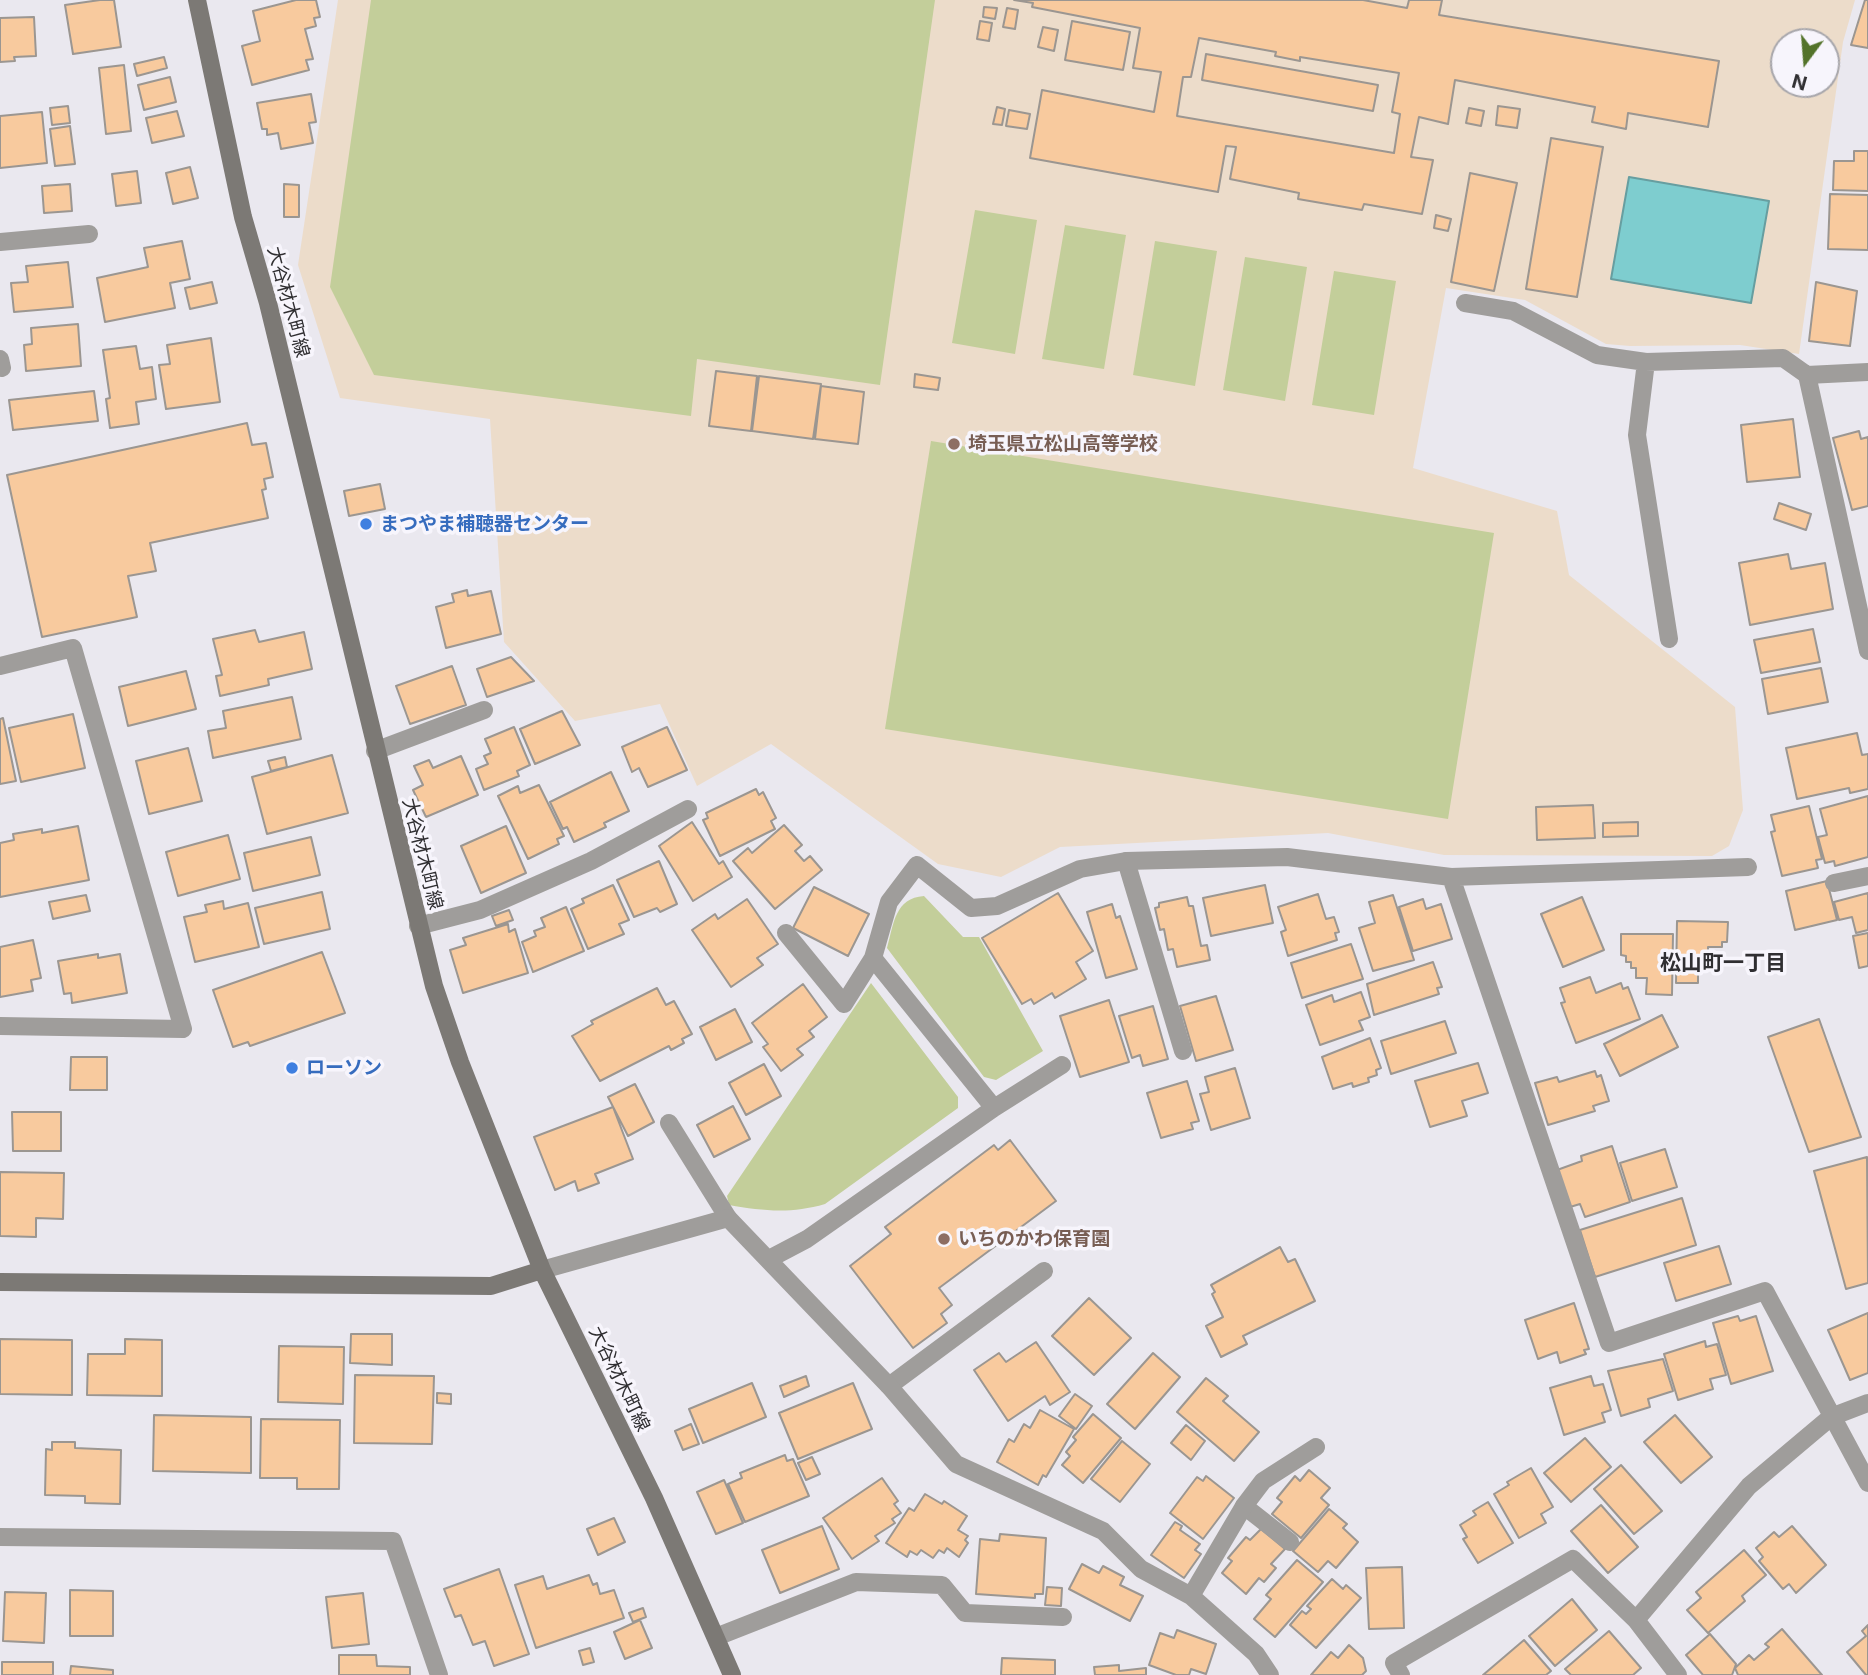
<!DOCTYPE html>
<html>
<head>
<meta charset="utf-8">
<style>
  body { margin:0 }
  #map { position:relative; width:1868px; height:1675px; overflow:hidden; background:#eae8ef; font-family:Inter,sans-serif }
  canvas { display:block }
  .north { position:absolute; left:1770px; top:28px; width:70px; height:70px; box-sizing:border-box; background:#f7f5fc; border:2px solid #a7a6ab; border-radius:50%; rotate:196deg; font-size:19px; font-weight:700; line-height:28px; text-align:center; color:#302f32 }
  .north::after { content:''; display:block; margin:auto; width:24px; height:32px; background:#53732a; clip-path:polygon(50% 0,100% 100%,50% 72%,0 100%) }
</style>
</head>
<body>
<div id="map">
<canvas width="1868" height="1675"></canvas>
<div class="north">N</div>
</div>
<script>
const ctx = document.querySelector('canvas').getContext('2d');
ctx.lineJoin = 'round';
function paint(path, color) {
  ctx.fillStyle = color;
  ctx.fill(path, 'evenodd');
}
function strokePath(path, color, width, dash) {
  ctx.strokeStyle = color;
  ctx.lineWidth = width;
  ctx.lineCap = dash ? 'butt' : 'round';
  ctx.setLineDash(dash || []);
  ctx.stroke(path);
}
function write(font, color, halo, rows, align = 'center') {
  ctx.font = font + ' Inter,"Noto Sans JP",sans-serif';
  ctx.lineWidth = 7;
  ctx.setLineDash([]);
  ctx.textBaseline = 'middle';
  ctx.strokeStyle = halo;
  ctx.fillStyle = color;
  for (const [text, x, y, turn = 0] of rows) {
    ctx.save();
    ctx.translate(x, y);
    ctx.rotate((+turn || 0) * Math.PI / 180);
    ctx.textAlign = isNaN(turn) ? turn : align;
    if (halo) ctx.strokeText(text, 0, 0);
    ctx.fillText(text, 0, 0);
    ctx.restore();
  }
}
const education = new Path2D(`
  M338 0H1855L1843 42 1799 354 1740 345 1630 346 1606 344 1525 300 1446 288 1413 468 1557 511 1569 575 1735 707 1743 810 1729 846 1712 856 1444 855 1328 833 1060 847 1001 877 938 864 771 744 697 786 660 704 575 721 504 642 490 419 340 398 298 265ZM1784 42H1826V84H1784Z`);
const green = new Path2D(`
  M371 0H935L880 385 697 359 691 416 374 375 330 287Z
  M975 210 1037 220 1015 354 952 343Z
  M1065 225 1126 235 1104 369 1042 359Z
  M1155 241 1217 251 1195 386 1133 375Z
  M1245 257 1307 267 1285 401 1223 390Z
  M1334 271 1396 281 1374 415 1312 405Z
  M931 441 1494 533 1448 819 885 729Z
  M924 896 963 937H979L1043 1051 996 1080 984 1077 887 948C894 923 895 898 924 896Z
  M871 983 958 1097V1108L825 1204C791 1214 763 1211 729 1205L727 1196Z`);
const water = new Path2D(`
  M1629 177 1769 201 1751 303 1611 279Z`);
const building = new Path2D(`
  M100 0H114L121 47 73 54 65 5Z
  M296 0H316L320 17 314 18 316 26 305 29 313 59 306 60 309 70 252 85 242 46 260 41 253 11Z
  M1014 0H1363L1407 8 1409 0H1442L1439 15 1719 61 1708 127 1628 113 1626 129 1592 122 1595 107 1455 80 1448 124 1419 117 1411 157 1433 160 1422 214 1364 204 1362 210 1298 199 1299 193 1230 179 1236 147 1226 146 1218 192 1030 158 1042 90 1154 112 1161 72 1133 68 1140 28 1032 7 1033 3ZM1199 38 1276 52 1275 56 1300 61V57L1399 73 1392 112 1400 114 1394 153 1177 116 1183 77H1191Z
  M1865 0H1868V48L1851 45Z
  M984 7 997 8 995 19 983 17Z
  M1007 8 1018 10 1015 29 1003 27Z
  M34 17 36 56 14 57 15 61 0 62V18Z
  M980 21 992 23 989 41 977 39Z
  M1072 21 1130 32 1123 70 1065 60Z
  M1043 27 1058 30 1054 51 1038 47Z
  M1206 54 1378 85 1373 111 1202 80Z
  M164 57 167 68 137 76 134 64Z
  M124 65 131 131 106 134 99 68Z
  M170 77 176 102 144 110 138 85Z
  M311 94 316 122 309 123 313 143 281 149 278 133 267 135V129H262L257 103Z
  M68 106 70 123 52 125 50 108Z
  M1498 106 1520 109 1517 128 1496 125Z
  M997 107 1005 109 1002 125 993 124Z
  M1469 108 1484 111 1481 126 1466 123Z
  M1009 110 1030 114 1027 129 1006 126Z
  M177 111 184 136 152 143 146 118Z
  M42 112 47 163 0 168V116Z
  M70 126 75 164 55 166 50 129Z
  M1551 138 1603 147 1577 297 1526 289Z
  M1854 151H1868V191L1833 190 1834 161H1854Z
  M190 167 198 198 173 204 166 173Z
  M137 171 141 203 116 206 112 174Z
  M1470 173 1517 183 1494 291 1451 282Z
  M70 184 72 211 44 213 42 186Z
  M284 184 299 185V217H284Z
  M1830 194 1868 195V250L1828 249Z
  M1436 215 1451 219 1448 231 1434 228Z
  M182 241 190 279 170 283 175 308 105 322 97 278 148 267 144 248Z
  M68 262 73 307 14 312 11 283 28 282 26 266Z
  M212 282 217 303 190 309 185 288Z
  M1816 282 1857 291 1850 346 1809 341Z
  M78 324 81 366 26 371 24 345 32 344 31 328Z
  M211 338 220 402 166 409 159 365 170 364 167 345Z
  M136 346 140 369 152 367 156 399 136 402 139 424 110 428 106 399 110 398 103 350Z
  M716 371 757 376 751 431 709 426Z
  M915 374 940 378 938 390 914 387Z
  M759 376 821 384 813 439 752 431Z
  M821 386 864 392 858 444 815 439Z
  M94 391 98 421 13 430 9 400Z
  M1793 419 1800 477 1747 482 1741 425Z
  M247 423 252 445 266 443 273 477 264 479 266 489 262 490 268 518 150 543 156 571 128 576 137 617 42 637 7 475Z
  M1859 431 1861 439 1868 437V506L1852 510 1833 438Z
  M380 484 385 509 349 516 344 491Z
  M1779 503 1811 514 1806 530 1774 519Z
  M1788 554 1791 569 1825 563 1833 609 1750 625 1739 563Z
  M467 590 468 596 491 591 501 634 446 648 436 607 454 602 452 594Z
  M1813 629 1820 662 1761 673 1754 640Z
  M255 630 259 642 304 632 312 669 268 679 269 685 220 696 216 676 222 675 213 639Z
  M511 657 534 681 487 697 477 669Z
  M452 666 466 705 410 724 396 686Z
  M1821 668 1828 702 1768 714 1762 679Z
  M186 671 196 709 128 726 119 687Z
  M292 697 301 739 213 758 208 731 226 728 223 711Z
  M562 711 580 745 535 764 520 729Z
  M73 714 85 768 21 782 9 728Z
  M3 718 16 781 0 784V719Z
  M514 727 530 765 517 771 519 776 484 790 476 769 488 764 484 756 491 753 485 739Z
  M667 727 687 770 648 787 639 768 632 772 622 747Z
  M1857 733 1862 755 1868 754V789L1850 793 1849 788 1797 799 1786 748Z
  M188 748 202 801 149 814 136 761Z
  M332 755 348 813 267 834 252 777Z
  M461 756 478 795 426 817 413 790 423 785 414 766 429 760 433 768Z
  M285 757 287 767 271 771 268 761Z
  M611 772 629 811 604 823 606 827 574 842 567 827 563 829 550 802Z
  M539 785 564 836 557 839 559 844 528 859 498 796 518 786 520 793Z
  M756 789 759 795 763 792 776 818 771 821 775 829 720 856 703 820 708 818 706 813Z
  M1868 796V857L1835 866 1834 861 1825 863 1818 837 1827 835 1820 809Z
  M1593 805 1595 838 1537 840 1536 807Z
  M1809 806 1822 859 1816 860 1818 868 1782 876 1771 832 1775 831 1771 815Z
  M692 822 719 864 723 861 732 877 693 901 659 846Z
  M1638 822V836L1603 837V823Z
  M784 825 802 845 795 851 804 861 810 856 822 870 775 909 733 861 748 848 752 853Z
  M78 826 89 880 0 897V843L14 840 13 834 42 829V833Z
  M506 826 526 873 481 893 461 846Z
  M228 835 240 879 178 896 166 852Z
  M311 837 320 875 253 891 244 853Z
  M659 861 677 904 660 912 657 908 634 917 617 880Z
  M1827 881 1837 920 1795 930 1786 891Z
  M613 885 629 920 619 924 624 934 588 949 571 909 584 903 582 899Z
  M1265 885 1273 923 1211 936 1203 898Z
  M814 887 869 914 848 956 793 928Z
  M322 892 330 929 264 944 255 908Z
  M1058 893 1093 951 1076 962 1086 979 1055 998 1052 993 1034 1004 1031 999 1022 1004 982 938Z
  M1868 893V930L1856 933 1852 917 1839 920 1834 902Z
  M1318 894 1326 919 1334 917 1339 932 1335 933 1337 940 1288 956 1281 932 1286 930 1278 907Z
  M86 895 90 911 53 919 49 902Z
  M1393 895 1414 960 1373 971 1359 928 1375 923 1369 902Z
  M1187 897 1189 906H1193L1201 946 1207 945 1210 960 1177 967 1173 949 1168 950 1164 929 1160 930 1155 908 1159 907V903Z
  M1582 897 1604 950 1563 967 1541 914Z
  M747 899 778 944 757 958 763 965 731 987 692 930 715 914 718 919Z
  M1423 899 1426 909 1441 904 1452 939 1413 951 1399 907Z
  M223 901 224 909 248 903 259 947 195 962 184 917 207 912 205 905Z
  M1112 904 1116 918 1120 916 1137 969 1106 978 1087 912Z
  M566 907 584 951 533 972 522 942 536 936 534 931 545 927 541 918Z
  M509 910 513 920 496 926 492 916Z
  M1677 921 1728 922 1727 942H1722V947H1708V968L1698 967V983H1676Z
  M508 924 509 932 515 929 528 973 463 993 450 950 466 945 463 938Z
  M1868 933V966L1859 968 1853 936Z
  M1621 934H1673L1672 995 1646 994 1647 978H1636V968H1631V962H1626V956L1621 955Z
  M33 940 41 978 31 980 33 991 0 997V947Z
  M1351 944 1363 979 1302 998 1291 963Z
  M322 952 345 1013 250 1046 248 1042 233 1047 213 990Z
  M98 954V958L120 954 127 993 72 1003 71 993 64 994 58 961Z
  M1433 962 1442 987 1437 988 1439 994 1374 1015 1367 984Z
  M1590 977 1596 993 1621 983 1623 989 1628 987 1640 1019 1576 1043 1561 1003 1565 1002 1560 988Z
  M803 984 827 1017 809 1031 814 1037 797 1049 803 1055 781 1071 763 1047 768 1044 752 1023Z
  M657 988 666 1005 674 1001 692 1034 682 1039 684 1043 671 1050 669 1046 600 1081 572 1036 593 1024 591 1021Z
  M1361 992 1370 1017 1359 1021 1363 1030 1320 1045 1306 1005 1332 995 1334 1002Z
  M1216 996 1233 1050 1196 1061 1180 1006Z
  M1109 1000 1129 1062 1080 1077 1060 1016Z
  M1153 1006 1168 1059 1143 1066 1140 1055 1132 1058 1119 1016Z
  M735 1009 752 1042 716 1060 700 1027Z
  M1662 1015 1678 1047 1620 1076 1604 1044Z
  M1819 1019 1861 1137 1809 1152 1768 1037Z
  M1445 1021 1456 1053 1391 1074 1381 1041Z
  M1370 1038 1381 1068 1376 1070 1377 1075 1368 1078 1369 1082 1353 1087 1352 1083 1333 1089 1322 1057Z
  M71 1057H107V1090H70Z
  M1478 1063 1488 1093 1462 1101 1467 1116 1430 1127 1415 1081Z
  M764 1064 781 1096 746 1115 729 1083Z
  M1235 1068 1250 1118 1211 1130 1200 1094 1209 1092 1205 1077Z
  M1595 1071 1597 1077 1601 1075 1609 1101 1593 1106 1595 1111 1548 1125 1535 1083 1557 1077 1559 1082Z
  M1187 1081 1199 1121 1191 1123 1193 1129 1161 1138 1147 1093Z
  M635 1084 654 1122 628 1136 608 1097Z
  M733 1106 750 1139 714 1157 697 1125Z
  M613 1107 633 1159 595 1174 599 1183 578 1191 575 1181 555 1190 534 1137Z
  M12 1112H61V1151H13Z
  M1010 1140 1056 1201 939 1288 952 1305 941 1314 947 1323 913 1348 850 1266 891 1234 885 1227 994 1145 998 1150Z
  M1612 1146 1630 1202 1585 1217 1580 1204 1570 1207 1557 1170 1582 1161 1581 1156Z
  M1665 1149 1677 1187 1632 1201 1620 1163Z
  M1867 1157 1868 1283 1846 1289 1814 1171Z
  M0 1172 64 1173 63 1219 36 1218V1237L0 1236Z
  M1682 1198 1696 1245 1595 1277 1580 1230Z
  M1719 1246 1731 1284 1676 1301 1664 1263Z
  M1280 1247 1288 1262 1295 1259 1315 1301 1243 1336 1247 1344 1221 1357 1206 1326 1223 1317 1212 1294 1215 1292 1211 1285Z
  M1089 1298 1131 1338 1094 1375 1052 1336Z
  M1574 1303 1589 1349 1584 1350 1586 1354 1560 1363 1557 1352 1538 1359 1525 1320Z
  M1868 1313V1373L1850 1380 1828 1330Z
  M1738 1316 1740 1321 1756 1316 1773 1371 1731 1384 1713 1323Z
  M351 1334H392V1365L350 1363Z
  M0 1339 72 1340V1395L0 1394Z
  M125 1339 162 1340V1396L87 1395 88 1354H125Z
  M1705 1341 1706 1347 1717 1344 1726 1375 1710 1379 1713 1389 1678 1400 1664 1354Z
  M1036 1342 1070 1392 1050 1405 1045 1396 1008 1421 974 1370 999 1353 1006 1362Z
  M279 1346 344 1347 343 1404 278 1402Z
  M1153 1353 1180 1377 1135 1429 1107 1404Z
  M1663 1359 1673 1391 1648 1399 1650 1407 1621 1416 1608 1371Z
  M355 1375 434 1376 432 1444 354 1443Z
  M806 1376 809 1386 784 1397 780 1386Z
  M1591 1376 1594 1386 1603 1384 1611 1410 1602 1413 1605 1422 1564 1435 1550 1388Z
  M1206 1378 1228 1396 1223 1401 1259 1432 1234 1461 1177 1412Z
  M752 1383 766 1417 703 1443 689 1409Z
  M853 1383 872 1429 798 1459 779 1413Z
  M437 1393 451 1394V1404L437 1403Z
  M1075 1394 1092 1406 1076 1429 1059 1416Z
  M1040 1410 1074 1429 1046 1477 1043 1475 1038 1485 997 1462 1009 1439 1014 1442 1024 1424 1030 1428Z
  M1093 1414 1121 1438 1083 1483 1062 1465 1070 1456 1066 1452 1076 1440 1073 1437Z
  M154 1415 251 1417V1473L153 1471Z
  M1675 1415 1712 1457 1681 1483 1644 1442Z
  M261 1419 340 1420 339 1489H297V1478H260Z
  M691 1424 699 1444 683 1450 675 1431Z
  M1186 1425 1205 1441 1191 1460 1171 1443Z
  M1585 1438 1611 1467 1571 1502 1544 1473Z
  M1122 1441 1150 1464 1120 1502 1091 1479Z
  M52 1442H75V1448L121 1450 120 1504 85 1503V1496L45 1495 46 1449 52 1450Z
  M785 1455 787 1461 793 1459 809 1496 745 1522 728 1484 742 1478 740 1473Z
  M812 1457 820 1474 806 1480 798 1463Z
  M1621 1465 1662 1511 1634 1534 1594 1489Z
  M1531 1468 1553 1507 1541 1514 1546 1523 1519 1538 1494 1494 1509 1485 1507 1482Z
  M1309 1470 1330 1488 1321 1498 1329 1505 1301 1538 1272 1514 1282 1502 1277 1498 1295 1476 1300 1481Z
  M1206 1476 1234 1498 1203 1539 1170 1513 1197 1477 1203 1481Z
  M882 1478 898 1501 894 1504 901 1513 892 1519 895 1523 875 1536 879 1541 852 1559 823 1518Z
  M724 1480 743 1523 716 1534 697 1492Z
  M925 1494 942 1504 944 1501 967 1516 958 1530 968 1536 965 1540 968 1543 959 1557 947 1548 944 1553 939 1550 933 1558 921 1550 917 1555 910 1551 907 1557 886 1543 909 1508 914 1511Z
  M1488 1502 1513 1543 1478 1563 1463 1539 1467 1537 1460 1525 1476 1515 1473 1511Z
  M1601 1505 1638 1547 1608 1573 1571 1531Z
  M1329 1509 1347 1524 1343 1528 1358 1542 1336 1568 1328 1561 1318 1572 1293 1551Z
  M614 1518 625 1542 598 1555 587 1529Z
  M1175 1522 1182 1526 1180 1530 1200 1544 1195 1550 1201 1554 1184 1578 1151 1555Z
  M822 1526 839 1569 780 1593 762 1550Z
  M1792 1526 1826 1565 1796 1593 1789 1584 1783 1589 1759 1561 1763 1557 1756 1548 1774 1532 1779 1537Z
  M1261 1529 1285 1549 1271 1564 1276 1568 1264 1582 1259 1578 1246 1594 1222 1573 1232 1561 1228 1558 1246 1537 1250 1540Z
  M1000 1534 1046 1538 1043 1594H1035V1598L976 1594 980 1539 999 1541Z
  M1744 1550 1766 1575 1742 1596 1745 1601 1708 1633 1687 1610 1701 1598 1696 1592Z
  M1297 1560 1323 1582 1275 1637 1254 1619 1271 1599 1266 1595Z
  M1082 1564 1099 1573 1103 1566 1124 1577 1120 1585 1143 1596 1130 1621 1069 1589Z
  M1402 1567 1404 1628 1369 1629 1366 1568Z
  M499 1569 529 1654 494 1666 485 1641 473 1645 461 1615 455 1617 444 1589Z
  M589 1575 593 1585 597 1583 600 1594 614 1590 624 1618 536 1648 515 1585 543 1576 547 1589Z
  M1332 1579 1343 1589 1346 1585 1361 1598 1316 1648 1290 1625 1302 1611 1306 1614 1311 1609 1307 1606Z
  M1047 1587 1062 1588 1061 1606 1045 1605Z
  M70 1590 113 1591V1636H70Z
  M5 1592 46 1593 44 1643 3 1641Z
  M363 1593 369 1644 332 1648 326 1597Z
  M1572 1599 1597 1630 1555 1666 1529 1636Z
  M643 1608 646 1617 633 1622 629 1613Z
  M640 1620 652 1648 625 1659 614 1632Z
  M1868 1625V1675H1866L1847 1652 1866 1636 1862 1631Z
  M1782 1629 1822 1675H1738L1735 1668 1749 1655 1754 1660 1769 1647 1765 1644Z
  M1177 1630 1216 1644 1206 1674 1191 1669 1189 1675H1176L1149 1665 1160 1633 1174 1638Z
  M1609 1631 1641 1668 1633 1675H1571L1565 1669Z
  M1710 1634 1736 1664 1732 1675H1703L1686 1655Z
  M1524 1640 1551 1671 1546 1675H1483Z
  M1349 1645 1363 1658 1366 1671 1362 1675H1311L1331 1652 1338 1658Z
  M590 1648 594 1662 583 1665 579 1651Z
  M339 1655H376L377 1666 410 1667V1675H339Z
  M1002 1658 1055 1660V1675H1001Z
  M2 1662H53V1675H2Z
  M1119 1665V1671L1146 1668V1675H1095L1094 1667Z
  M71 1666 113 1670V1675H70Z`);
const lane = new Path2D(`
  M375 751 484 710
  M1126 861 1183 1051
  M1834 883 1868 876
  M418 926 480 910 591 861 688 809
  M669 1123 728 1218
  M889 1386 1044 1271
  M1244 1506 1290 1542
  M716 1637 856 1582 942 1585 965 1613 1063 1617`);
const street = new Path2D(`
  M0 242 89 234
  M1465 303 1513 311 1597 355 1646 362 1783 358 1807 375
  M0 359 2 368
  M1646 362 1637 435 1669 639
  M1868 372 1807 375 1868 651
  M0 666 73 648 183 1029 0 1026
  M1451 877 1609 1343 1765 1291 1868 1483
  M786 933 844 1004 873 958
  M994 1108 1062 1065
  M769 1259 807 1239 994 1108 873 958 889 902 917 865 971 908 997 906 1080 869 1126 861 1287 857 1451 877 1748 867
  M542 1270 728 1218 889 1386 956 1464 1103 1531 1141 1569 1191 1596 1256 1654 1270 1675
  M0 1537 393 1541 439 1675
  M1191 1596 1244 1506 1263 1481 1316 1447
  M1401 1675 1394 1663 1573 1559 1636 1620
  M1678 1675 1636 1620 1749 1486 1831 1417 1868 1403`);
const secondary = new Path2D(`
  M197 0 243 217 268 303 434 986 460 1062 542 1270 654 1498 732 1675
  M0 1282 491 1286 542 1270`);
const markers = [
  [954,444,7,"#8d6e63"],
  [366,524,7,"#3f7fe0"],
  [292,1068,7,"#3f7fe0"],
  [944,1239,7,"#8d6e63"]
];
const streetNames = [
  ["大谷材木町線",288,302,75],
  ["大谷材木町線",422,854,76],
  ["大谷材木町線",619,1379,64]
];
const educationNames = [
  ["埼玉県立松山高等学校",968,444],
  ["いちのかわ保育園",958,1239]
];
const shopNames = [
  ["まつやま補聴器センター",380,524],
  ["ローソン",306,1068]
];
const neighbourhoodNames = [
  ["松山町一丁目",1723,964]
];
paint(education, '#ecdcca');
paint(green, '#c3ce9a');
paint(water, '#7ecdcf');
strokePath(water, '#679ea0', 2);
paint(building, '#f8ca9e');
strokePath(building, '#9b9691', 2);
strokePath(lane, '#9f9d9b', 18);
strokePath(street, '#9f9d9b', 18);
strokePath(secondary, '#7c7975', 18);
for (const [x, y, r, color] of markers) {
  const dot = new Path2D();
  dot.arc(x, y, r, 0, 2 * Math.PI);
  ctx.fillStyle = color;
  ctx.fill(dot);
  strokePath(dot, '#f7f5fc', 2.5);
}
write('19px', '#302f32', '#f7f5fc', streetNames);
write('bold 19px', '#785e54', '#f7f5fc', educationNames, 'left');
write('bold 19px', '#366cbe', '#f7f5fc', shopNames, 'left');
write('bold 21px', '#302f32', '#f7f5fc', neighbourhoodNames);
</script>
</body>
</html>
